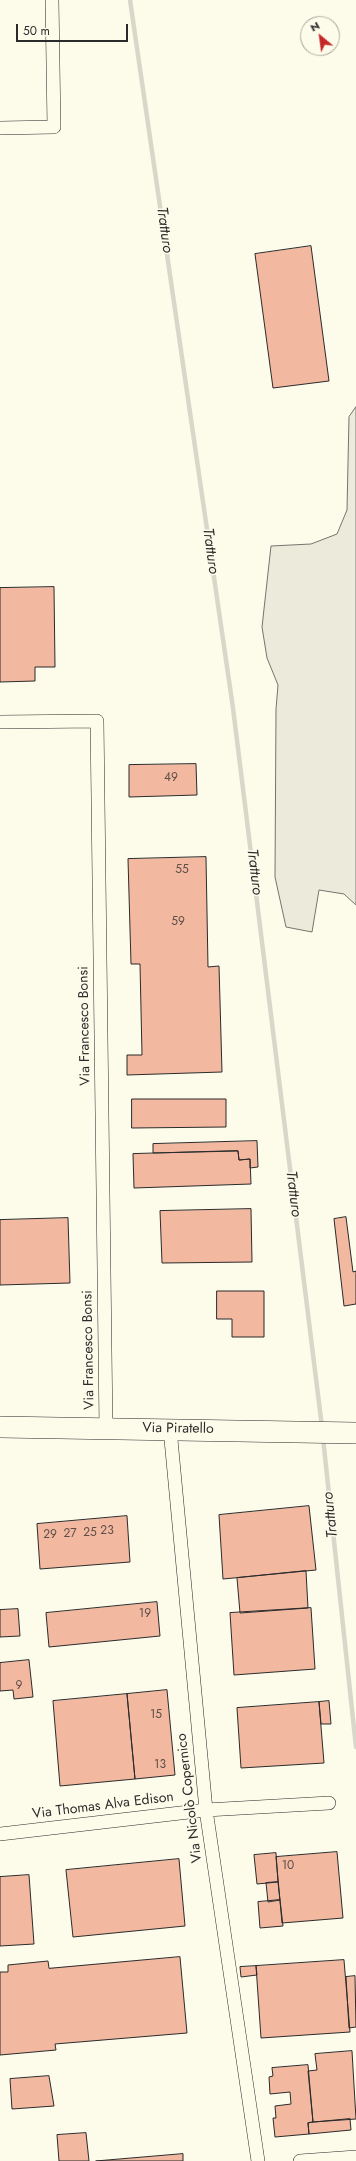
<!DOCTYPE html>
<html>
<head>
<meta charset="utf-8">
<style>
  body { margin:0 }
  #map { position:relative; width:356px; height:2161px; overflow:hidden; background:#fdfbea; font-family:Jost,sans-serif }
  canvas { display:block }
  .north { position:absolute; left:300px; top:16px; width:40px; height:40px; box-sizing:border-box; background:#fdfbea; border:1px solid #a9a89e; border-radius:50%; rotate:331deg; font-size:11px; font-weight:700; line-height:16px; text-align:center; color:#2b2b2b }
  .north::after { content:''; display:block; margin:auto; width:14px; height:18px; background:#c62828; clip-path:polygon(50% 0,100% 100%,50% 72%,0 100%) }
  .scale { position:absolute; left:16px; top:24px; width:112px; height:18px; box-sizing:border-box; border:2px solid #2b2b2b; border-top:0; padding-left:5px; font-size:12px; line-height:14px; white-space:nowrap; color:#2b2b2b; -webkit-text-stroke:3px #fdfbea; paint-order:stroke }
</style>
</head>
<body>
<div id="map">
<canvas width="356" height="2161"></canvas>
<div class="north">N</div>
<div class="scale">50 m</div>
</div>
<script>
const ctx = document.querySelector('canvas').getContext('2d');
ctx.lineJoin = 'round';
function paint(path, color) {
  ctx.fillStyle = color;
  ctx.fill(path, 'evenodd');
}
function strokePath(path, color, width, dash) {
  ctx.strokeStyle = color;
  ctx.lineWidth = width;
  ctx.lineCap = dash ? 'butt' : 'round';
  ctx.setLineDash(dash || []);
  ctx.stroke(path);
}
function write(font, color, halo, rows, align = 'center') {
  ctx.font = font + ' Jost,sans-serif';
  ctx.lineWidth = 3;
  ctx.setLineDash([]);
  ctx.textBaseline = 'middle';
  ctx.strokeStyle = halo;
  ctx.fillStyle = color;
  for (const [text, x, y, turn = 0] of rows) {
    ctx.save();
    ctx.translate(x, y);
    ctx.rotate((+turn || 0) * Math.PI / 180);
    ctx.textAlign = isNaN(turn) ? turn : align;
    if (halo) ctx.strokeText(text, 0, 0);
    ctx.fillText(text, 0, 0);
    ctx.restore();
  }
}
const green = new Path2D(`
  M356 407V905L344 894 319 890 312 932 286 927 275 877 276 709 278 685 267 658 262 627 271 546 311 544 337 534 347 510 349 417Z`);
const stream = new Path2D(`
  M130 0 233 708 322 1427
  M323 1438 356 1747`);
const building = new Path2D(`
  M311 246 329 381 273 388 255 254Z
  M54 587 55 667H35V681L0 682V588Z
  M196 764 197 795 129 797V765Z
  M206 857 208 967 219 966 222 1072 127 1075V1055H142L140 964H131L128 859Z
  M132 1099H226V1127L132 1128Z
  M257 1141 258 1167 250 1168V1159L239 1160 238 1151 153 1153V1144Z
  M238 1151 239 1160 250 1159 251 1184 134 1188 133 1154Z
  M251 1209 252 1262 162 1263 160 1211Z
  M346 1217 353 1272 356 1271V1304L344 1306 334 1219Z
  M68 1218 70 1283 0 1285V1220Z
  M217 1291H264V1337H232V1319H217Z
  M309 1506 316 1570 223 1579 219 1515Z
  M127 1516 130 1562 40 1569 37 1524Z
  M306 1571 308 1608 240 1613 237 1578Z
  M157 1602 160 1636 49 1647 46 1613Z
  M311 1608 315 1669 234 1675 230 1613Z
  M18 1609 20 1636 0 1637V1610Z
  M29 1660 33 1697 14 1699 13 1690 0 1691V1663Z
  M167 1690 175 1775 135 1779 127 1694Z
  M127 1694 135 1779 60 1786 53 1701Z
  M329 1701 331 1724H321L319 1702Z
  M319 1702 324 1763 241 1768 237 1708Z
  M337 1852 343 1918 282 1923 276 1857Z
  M276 1853 278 1882 257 1884 254 1855Z
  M179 1859 185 1926 73 1937 66 1870Z
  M29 1875 34 1944 0 1946V1877Z
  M278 1882 280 1900 268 1902 266 1883Z
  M280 1900 283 1926 260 1928 258 1902Z
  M180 1957 187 2033 55 2044 56 2050 0 2055V1972H8V1965L48 1961 49 1968Z
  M344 1960 350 2032 261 2038 256 1966Z
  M256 1966 257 1975 241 1977 240 1967Z
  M355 1976 356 2027 349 2028 346 1977Z
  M352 2051 356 2119 313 2122 308 2071 317 2070 315 2054Z
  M308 2065 313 2122 308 2123 309 2134 275 2137 273 2118H276L275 2106 291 2104 290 2092 270 2094 269 2077 273 2076 272 2068Z
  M49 2076 54 2106 12 2109 10 2079Z
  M350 2119 351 2130 309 2134 308 2123Z
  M86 2133 89 2161H59L57 2135Z
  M183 2154V2161H96Z`);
const street = new Path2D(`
  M0 128 54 127 52 0
  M0 722 97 721 106 1428
  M170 1429 206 1810 258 2161
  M0 1834 206 1810 329 1803
  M300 2161 356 2157`);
const primary = new Path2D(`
  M0 1427 356 1433`);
const numberNames = [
  ["49",171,778],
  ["55",182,870],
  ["59",178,922],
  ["23",107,1531],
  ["25",90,1533],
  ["27",70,1534],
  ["29",50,1535],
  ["19",145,1614],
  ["9",19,1686],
  ["15",156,1715],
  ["13",160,1765],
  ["10",288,1866]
];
const streetNames = [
  ["Via Francesco Bonsi",85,1026,-91],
  ["Via Francesco Bonsi",89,1350,-91],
  ["Via Piratello",178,1429,1],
  ["Via Nicolò Copernico",190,1798,-97],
  ["Via Thomas Alva Edison",103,1806,-7]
];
const waterNames = [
  ["Tratturo",164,230,82],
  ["Tratturo",210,551,82],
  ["Tratturo",254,872,83],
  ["Tratturo",293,1194,83],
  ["Tratturo",331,1515,-96]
];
paint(green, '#ecebdb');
strokePath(green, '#74746e', 1);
strokePath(stream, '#d8d7c9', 4.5);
paint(building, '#f2b8a0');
strokePath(building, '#2b2b2b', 1);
strokePath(street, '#2b2b2b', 14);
strokePath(primary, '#2b2b2b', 22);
strokePath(street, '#fdfbea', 13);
strokePath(primary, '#fdfbea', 21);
write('12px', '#5d4e48', null, numberNames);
write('14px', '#2b2b2b', '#fdfbea', streetNames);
write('italic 15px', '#2b2b2b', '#fdfbea', waterNames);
</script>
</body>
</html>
